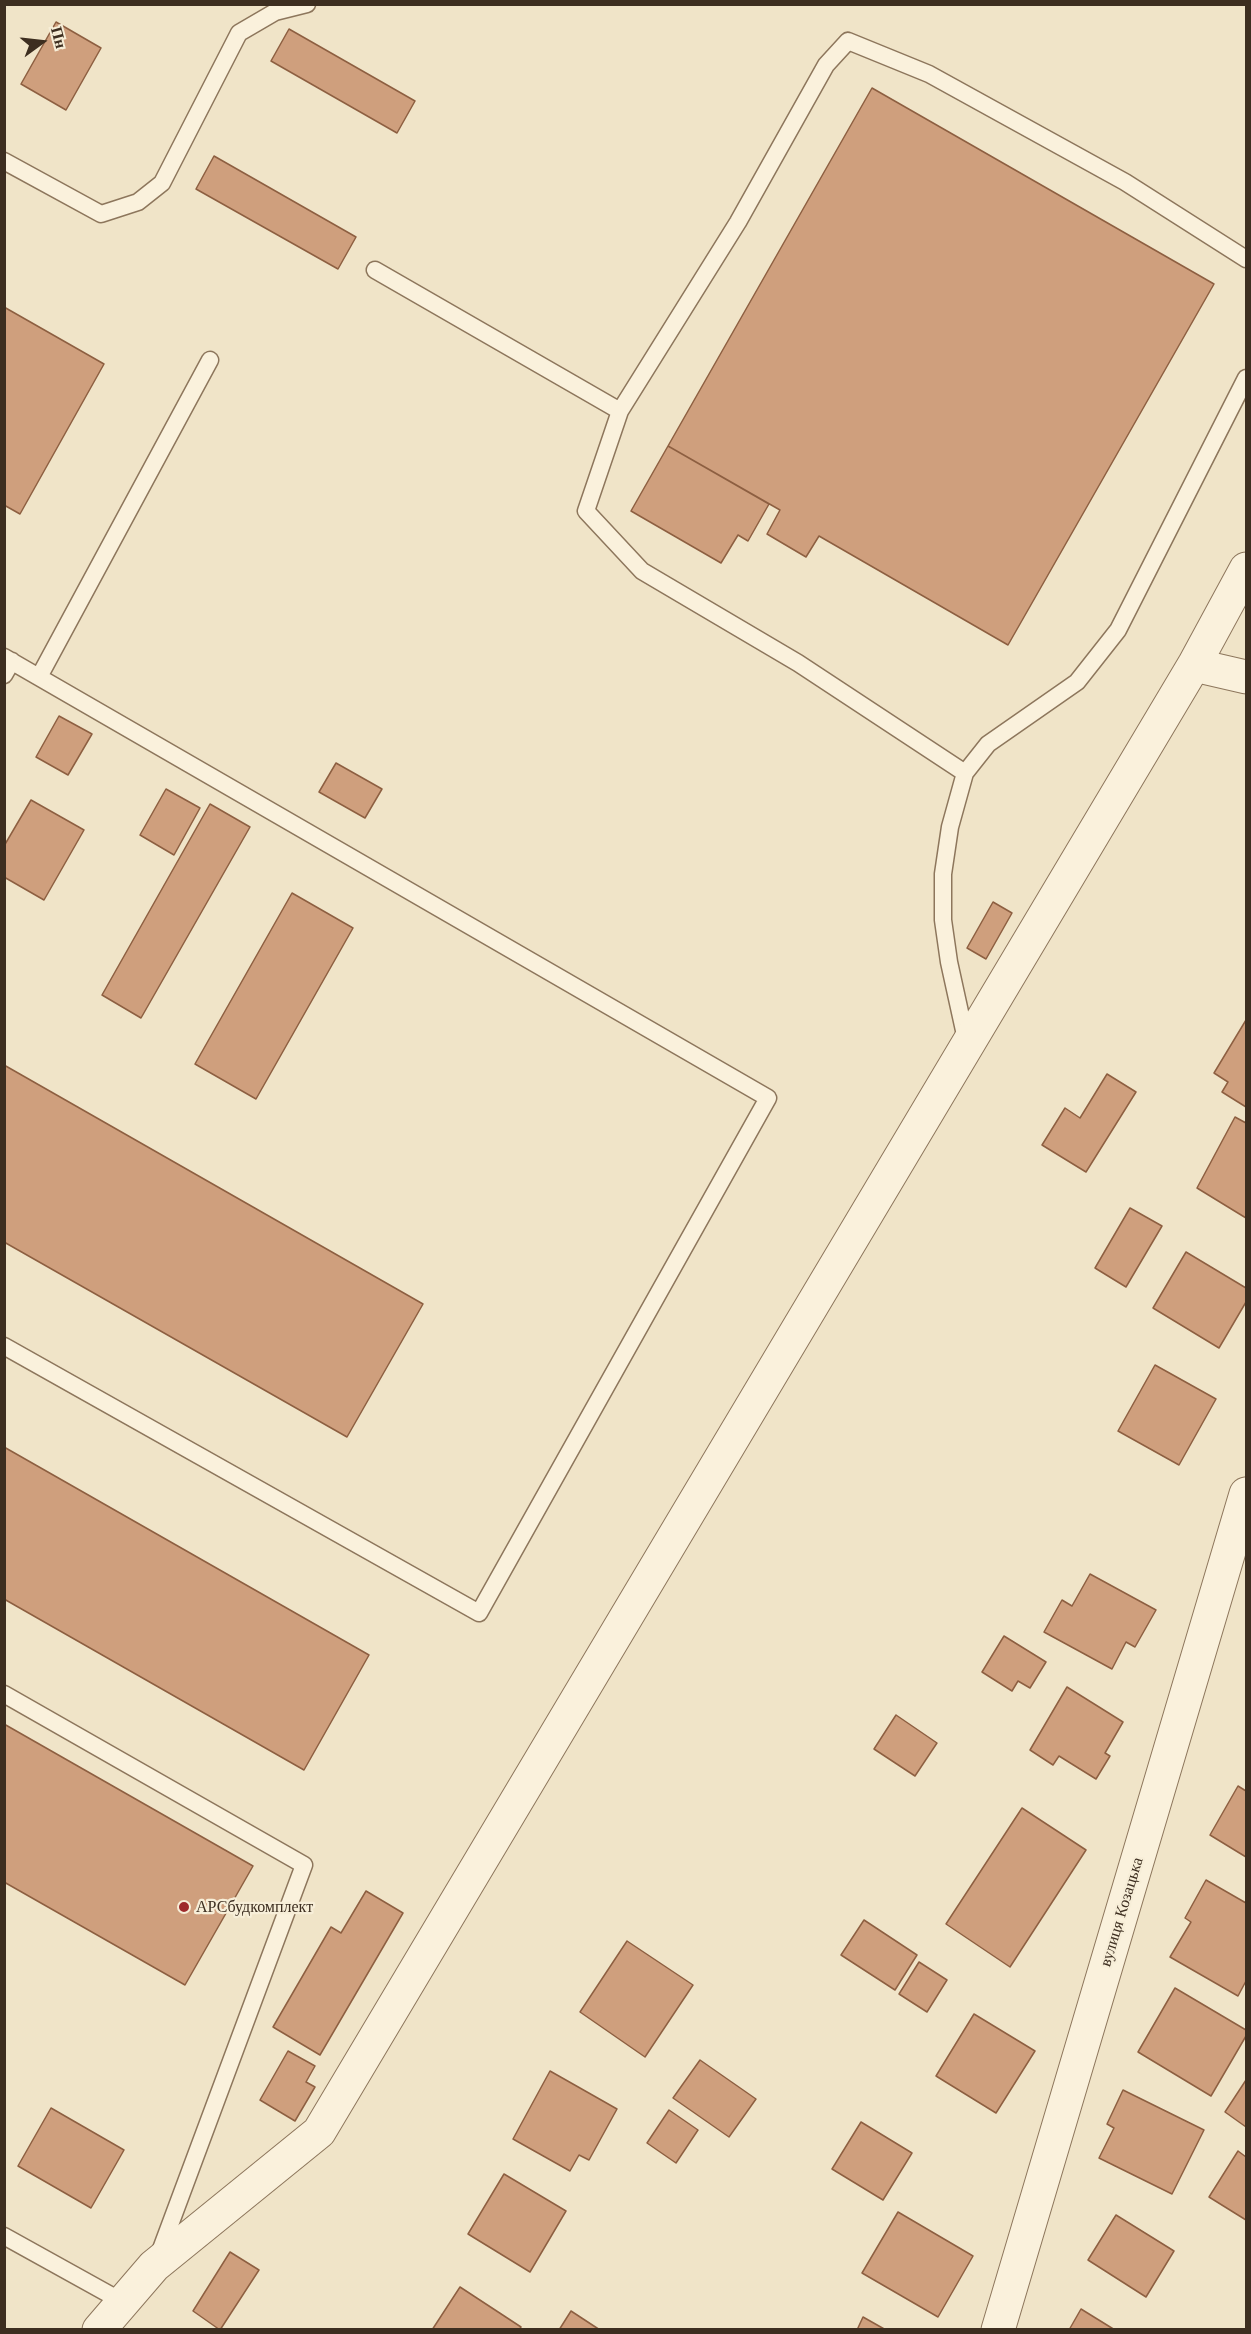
<!DOCTYPE html>
<html>
<head>
<meta charset="utf-8">
<style>
  body { margin:0 }
  #map { position:relative; width:1251px; height:2334px; overflow:hidden; background:#f0e4c8; font-family:"Libre Baskerville",serif }
  canvas { display:block }
  .frame { position:absolute; inset:0; border:6px solid #3d2e20; pointer-events:none }
  .north { position:absolute; left:12px; top:12px; width:60px; height:60px; -webkit-text-stroke:4px #f7eed8; paint-order:stroke; rotate:75deg; font-size:16px; font-weight:700; line-height:24px; text-align:center; color:#3d2e20 }
  .north::after { content:''; display:block; margin:auto; width:21px; height:27px; background:#3d2e20; clip-path:polygon(50% 0,100% 100%,50% 72%,0 100%) }
</style>
</head>
<body>
<div id="map">
<canvas width="1251" height="2334"></canvas>
<div class="frame"></div>
<div class="north">Пн</div>
</div>
<script>
const ctx = document.querySelector('canvas').getContext('2d');
ctx.lineJoin = 'round';
function paint(path, color) {
  ctx.fillStyle = color;
  ctx.fill(path, 'evenodd');
}
function strokePath(path, color, width, dash) {
  ctx.strokeStyle = color;
  ctx.lineWidth = width;
  ctx.lineCap = dash ? 'butt' : 'round';
  ctx.setLineDash(dash || []);
  ctx.stroke(path);
}
function write(font, color, halo, rows, align = 'center') {
  ctx.font = font + ' "Libre Baskerville",serif';
  ctx.lineWidth = 4.5;
  ctx.setLineDash([]);
  ctx.textBaseline = 'middle';
  ctx.strokeStyle = halo;
  ctx.fillStyle = color;
  for (const [text, x, y, turn = 0] of rows) {
    ctx.save();
    ctx.translate(x, y);
    ctx.rotate((+turn || 0) * Math.PI / 180);
    ctx.textAlign = isNaN(turn) ? turn : align;
    if (halo) ctx.strokeText(text, 0, 0);
    ctx.fillText(text, 0, 0);
    ctx.restore();
  }
}
const building = new Path2D(`
  M56 22 101 48 66 110 21 84Z
  M289 29 415 101 397 133 271 61Z
  M872 88 1214 284 1008 645 819 536 806 557 767 534 780 510 668 446Z
  M214 156 356 237 338 269 196 189Z
  M4 307 104 364 20 514 4 505Z
  M668 446 769 504 748 541 738 535 721 563 631 511Z
  M59 716 92 734 68 775 36 757Z
  M336 763 382 789 365 818 319 792Z
  M166 789 200 808 174 855 140 835Z
  M31 800 84 830 44 900 4 877V846Z
  M210 804 250 827 141 1018 102 995Z
  M292 893 353 928 256 1099 195 1064Z
  M993 902 1012 913 986 959 967 948Z
  M1246 1020V1107L1222 1092 1228 1082 1214 1073Z
  M4 1065 423 1304 347 1437 4 1242Z
  M1107 1074 1136 1092 1086 1172 1042 1145 1065 1108 1080 1118Z
  M1235 1117 1246 1123V1218L1197 1188Z
  M1130 1208 1162 1226 1126 1287 1095 1268Z
  M1186 1252 1246 1288V1302L1219 1348 1153 1308Z
  M1155 1365 1216 1399 1179 1465 1118 1431Z
  M4 1447 369 1655 304 1770 4 1599Z
  M1090 1574 1156 1610 1135 1647 1126 1642 1112 1669 1044 1632 1062 1600 1072 1606Z
  M1004 1636 1046 1662 1030 1688 1018 1681 1012 1691 982 1672Z
  M1067 1687 1123 1722 1105 1753 1110 1756 1096 1779 1059 1756 1053 1765 1030 1750Z
  M896 1715 937 1743 915 1776 874 1749Z
  M4 1724 253 1866 185 1985 4 1882Z
  M1238 1786 1246 1791V1857L1210 1835Z
  M1022 1808 1086 1850 1010 1967 946 1924Z
  M1206 1880 1246 1903V1981L1238 1996 1170 1957 1191 1922 1185 1918Z
  M366 1891 403 1913 320 2055 273 2027 331 1927 341 1933Z
  M864 1920 917 1955 895 1990 841 1955Z
  M627 1941 693 1985 645 2057 580 2012Z
  M919 1962 947 1980 927 2012 899 1994Z
  M1175 1988 1246 2030V2036L1211 2096 1138 2052Z
  M974 2014 1035 2051 996 2113 936 2076Z
  M288 2051 315 2066 306 2082 315 2087 295 2121 260 2100Z
  M700 2060 756 2099 729 2137 673 2098Z
  M550 2071 617 2109 589 2160 579 2155 570 2171 513 2139Z
  M1246 2080V2127L1225 2112Z
  M1123 2090 1204 2130 1172 2194 1099 2158 1114 2128 1107 2124Z
  M51 2108 124 2150 91 2208 18 2166Z
  M669 2110 698 2130 676 2163 647 2143Z
  M861 2122 912 2153 883 2200 832 2169Z
  M1238 2151 1246 2157V2220L1209 2197Z
  M504 2174 566 2211 530 2272 468 2234Z
  M898 2212 973 2256 938 2317 862 2273Z
  M1116 2215 1174 2251 1146 2297 1088 2260Z
  M230 2252 259 2270 220 2330 193 2311Z
  M460 2287 521 2327 519 2330H432Z
  M1081 2309 1115 2330H1069Z
  M571 2311 600 2330H559Z
  M863 2317 886 2330H857Z`);
const lane = new Path2D(`
  M4 161 101 214 138 202 162 183 239 33 275 12 307 4
  M375 270 620 411
  M4 657 768 1098 479 1613 4 1346
  M4 675 12 661
  M39 677 210 360
  M965 773 798 663 642 571 586 511 620 411 738 222 826 65 848 41 929 74 1125 182 1246 259
  M967 1044 949 962 943 920V874L950 827 965 773 988 744 1077 682 1118 630 1246 378
  M4 1694 304 1865 158 2257
  M4 2236 123 2302`);
const street = new Path2D(`
  M1194 665 1246 677
  M99 2330 154 2266 319 2132 1194 665 1246 569
  M998 2330 1246 1494`);
const markers = [
  [184,1907,6,"#9e2a2b"]
];
const poiNames = [
  ["АРСбудкомплект",196,1907]
];
const streetNames = [
  ["вулиця Козацька",1122,1912,-73]
];
paint(building, '#cf9f7d');
strokePath(building, '#8d5f41', 1.5);
strokePath(lane, '#8d765c', 19);
strokePath(street, '#8d765c', 35);
strokePath(lane, '#faf1dc', 16);
strokePath(street, '#faf1dc', 33);
for (const [x, y, r, color] of markers) {
  const dot = new Path2D();
  dot.arc(x, y, r, 0, 2 * Math.PI);
  ctx.fillStyle = color;
  ctx.fill(dot);
  strokePath(dot, '#f7eed8', 2);
}
write('16px', '#3d2e20', '#f7eed8', poiNames, 'left');
write('16px', '#3d2e20', '#f7eed8', streetNames);
</script>
</body>
</html>
